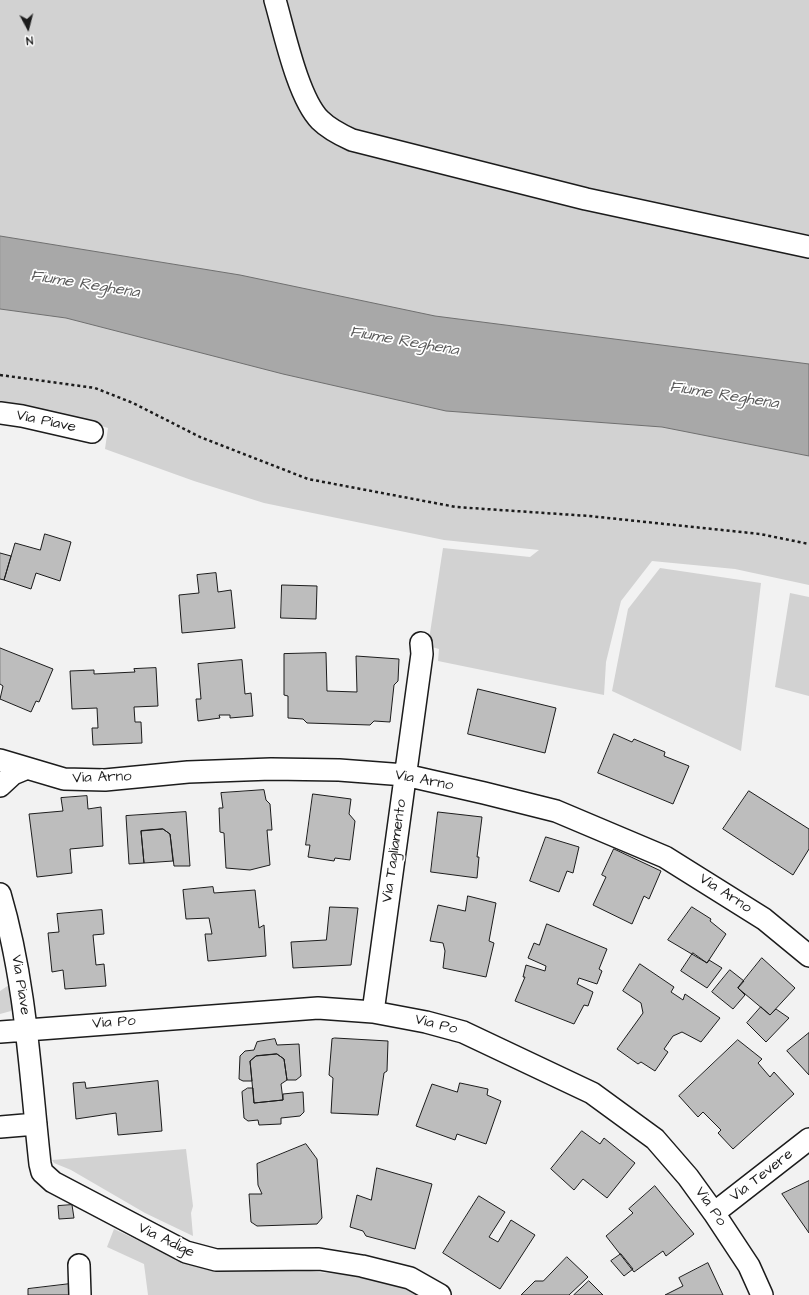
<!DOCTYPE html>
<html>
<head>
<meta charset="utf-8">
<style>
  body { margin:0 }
  #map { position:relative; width:809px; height:1295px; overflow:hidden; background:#f2f2f2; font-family:"Architects Daughter",sans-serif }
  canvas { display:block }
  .north { position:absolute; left:8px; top:8px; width:40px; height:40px; -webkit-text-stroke:3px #fff; paint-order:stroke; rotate:173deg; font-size:11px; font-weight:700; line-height:16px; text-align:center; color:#1c1c1c }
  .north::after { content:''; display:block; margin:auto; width:14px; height:18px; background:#1c1c1c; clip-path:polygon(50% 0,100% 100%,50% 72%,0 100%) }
</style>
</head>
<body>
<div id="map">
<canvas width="809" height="1295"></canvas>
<div class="north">N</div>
</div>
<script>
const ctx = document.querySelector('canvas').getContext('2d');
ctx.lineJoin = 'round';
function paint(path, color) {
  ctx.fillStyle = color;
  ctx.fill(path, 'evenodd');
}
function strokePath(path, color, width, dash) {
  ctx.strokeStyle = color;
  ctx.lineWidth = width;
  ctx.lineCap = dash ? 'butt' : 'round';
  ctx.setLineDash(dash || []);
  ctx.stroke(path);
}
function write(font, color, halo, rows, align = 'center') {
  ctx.font = font + ' "Architects Daughter",sans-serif';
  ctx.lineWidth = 3.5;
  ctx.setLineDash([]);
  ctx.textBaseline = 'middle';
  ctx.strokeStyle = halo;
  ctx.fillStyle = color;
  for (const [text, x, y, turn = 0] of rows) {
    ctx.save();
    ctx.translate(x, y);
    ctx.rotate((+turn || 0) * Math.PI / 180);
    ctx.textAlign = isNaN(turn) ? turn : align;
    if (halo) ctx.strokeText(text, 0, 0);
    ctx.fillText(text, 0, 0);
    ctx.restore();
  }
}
const green = new Path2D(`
  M0 0H809V585L735 569 652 561 621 601 606 662 604 695 438 661 439 649 428 646 443 548 530 557 539 550 444 540 264 503 194 481 105 449 108 428 62 414 0 403Z
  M660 568 761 583 741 751 612 691 628 609Z
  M790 593 809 597V696L775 687Z
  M9 985 17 994 11 1011 0 1014V991Z
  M186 1149 193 1206 191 1213 193 1236 145 1213 71 1170 54 1163 52 1160Z
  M114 1229 186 1263 281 1266 317 1272 373 1277 407 1287 420 1295H148L144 1264 107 1247Z`);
const water = new Path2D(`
  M0 236 240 275 435 316 809 364V456L662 427 446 411 283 374 66 318 0 309Z`);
const building = new Path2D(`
  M45 534 71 542 60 581 36 573 31 589 4 580 15 543 40 550Z
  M0 553 11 556 4 580 0 579Z
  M216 573 218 592 231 590 235 628 182 633 179 595 199 593 197 575Z
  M282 585 317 586 316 619 281 618Z
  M0 648 53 669 39 702 36 701 31 712 0 699 3 686 0 684Z
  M326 653 327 691 357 692 356 656 399 659 398 681 394 685 390 722 374 721 370 725 307 723 303 719 288 718V696L284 695V654Z
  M242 660 245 694 251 693 253 716 230 718V715H219L220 718 198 721 196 699H201L198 664Z
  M156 668 158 706 134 707 135 722H141L142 743 93 745 92 728H98L97 708 72 709 70 671 94 670V674L135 672 134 669Z
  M478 689 556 708 545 753 468 734Z
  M614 734 632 742 634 739 665 752 664 756 689 766 673 804 598 773Z
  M264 790 266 800 270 804 272 830H267L270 865 250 870 226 868 224 833 220 832 219 808H223L221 793Z
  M749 791 809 829V849L793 875 723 829Z
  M313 794 351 799 349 814 355 821 350 860 335 858 334 861 308 857 310 845H306Z
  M87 796 88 809 101 807 103 846 70 849 72 873 37 877 29 814 63 811 61 798Z
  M186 812 190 866H174L170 834 163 829 141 831 144 863 129 864 126 816Z
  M438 812 482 817 477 857H479L477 878 431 872Z
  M163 829 170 834 173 861 144 863 141 831Z
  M546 837 579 847 573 873 567 871 559 892 530 881Z
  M614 849 661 871 649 899 644 896 632 924 593 905 606 877 602 875Z
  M213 887 214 893 255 890 259 928 264 925 266 956 208 961 205 934H212L209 918 186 919 183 890Z
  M468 896 496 903 489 941 494 943 486 977 443 968 445 951 443 943 430 941 438 905 465 911Z
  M330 907 358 908 351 965 293 968 291 942 326 940Z
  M692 907 711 919 710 921 726 934 707 963 668 940Z
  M102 910 104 934 93 935 96 965 104 964 106 986 65 989 63 970 52 972 48 933 59 932 57 914Z
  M547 924 607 949 599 969 602 971 597 984 579 978 577 984 593 992 588 1006 584 1005 574 1024 515 1001 525 977H523L526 965 545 971 546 966 528 958 534 943 539 945Z
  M693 953 707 963 709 960 722 968 707 988 681 971Z
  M762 958 795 988 770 1015 738 988Z
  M640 964 674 987 671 992 683 1000 685 994 720 1018 701 1042 682 1032 673 1036 664 1049 668 1052 655 1071 641 1062 638 1064 617 1049 643 1013 641 1003 623 991Z
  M730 970 744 981 738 988 745 995 733 1009 712 992Z
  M761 1007 770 1015 776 1009 789 1018 766 1042 747 1023Z
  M809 1033V1075L787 1051Z
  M335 1038 388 1041 387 1071 384 1073 378 1115 331 1113 333 1078 329 1075 332 1039Z
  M275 1039 277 1045 299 1044 301 1076 296 1080H287L284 1059 277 1054 256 1056 250 1061 252 1081H243L239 1079 240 1056 245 1051 254 1050 257 1042Z
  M738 1040 762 1059 758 1063 770 1077 774 1072 794 1094 733 1149 718 1133 721 1130 703 1112 698 1117 679 1096Z
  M277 1054 284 1059 287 1080 281 1084 283 1100 254 1103 250 1061 256 1056Z
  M158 1081 162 1131 118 1135 116 1113 76 1119 73 1083 85 1082 86 1088Z
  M460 1083 488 1089 487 1095 501 1101 486 1144 457 1134 455 1140 416 1126 432 1084 457 1092Z
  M248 1088H253L254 1103 283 1100V1094L303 1092 304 1112 300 1116 281 1118V1124L259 1125 258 1120 248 1121 244 1118 242 1092Z
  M582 1131 600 1144 604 1138 635 1163 607 1198 583 1179 574 1190 551 1169Z
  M306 1144 317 1159 322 1218 317 1224 257 1226 251 1222 249 1194H262L258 1185 257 1164Z
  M377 1168 432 1184 415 1249 366 1236 363 1231 350 1227 357 1195 371 1200Z
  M809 1181V1233L782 1194Z
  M655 1186 694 1234 666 1256 663 1251 634 1272 606 1236 633 1213 629 1209Z
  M479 1196 505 1212 489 1237 498 1242 511 1220 535 1235 500 1289 443 1253Z
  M72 1205 74 1218 59 1219 58 1206Z
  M621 1254 633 1269 624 1276 611 1261Z
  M567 1257 588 1277 569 1295H521L535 1281H543Z
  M708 1263 723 1295H665L683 1286 679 1278Z
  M589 1281 603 1295H574Z
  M70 1284 72 1295H28V1289Z`);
const path = new Path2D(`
  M0 375 95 388 133 403 200 437 308 479 456 507 589 516 760 534 809 544`);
const minor = new Path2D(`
  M275 0C284 31 298 98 320 120 329 129 341 135 352 140L586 199 809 247
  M0 413 22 416 92 432
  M0 760 64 779 105 780 188 772 271 769 339 770 405 775 484 793 556 811 665 857 764 919 809 956
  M0 786 13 774 25 769
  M0 894C26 982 30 1073 40 1164L42 1172 53 1182 186 1252 216 1260 319 1259 362 1266 410 1278 440 1295
  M373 1012 422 654 421 643
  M0 1032 318 1008 373 1012 426 1022 463 1032 592 1093 655 1139 688 1177 714 1213 749 1266 762 1295
  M0 1127 36 1124
  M714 1213 809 1139
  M79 1265 80 1295`);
const streetNames = [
  ["Via Piave",46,422,12],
  ["Via Arno",102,778,-2],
  ["Via Arno",424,781,11],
  ["Via Tagliamento",395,851,-82],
  ["Via Arno",725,894,33],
  ["Via Piave",20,985,81],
  ["Via Po",114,1023,-4],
  ["Via Po",436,1025,14],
  ["Via Tevere",762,1176,-38],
  ["Via Po",710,1207,55],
  ["Via Adige",166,1241,26]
];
const waterNames = [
  ["Fiume Reghena",85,285,9],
  ["Fiume Reghena",404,342,10],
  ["Fiume Reghena",724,396,9]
];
paint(green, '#d2d2d2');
paint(water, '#a8a8a8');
strokePath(water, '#707070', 1);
paint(building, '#bdbdbd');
strokePath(building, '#1c1c1c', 1);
strokePath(minor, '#1c1c1c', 24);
strokePath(path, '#1c1c1c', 2.5, [3, 3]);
strokePath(minor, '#fff', 21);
write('15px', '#1c1c1c', '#fff', streetNames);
write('italic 16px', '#5b5b5b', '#fff', waterNames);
</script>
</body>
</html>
